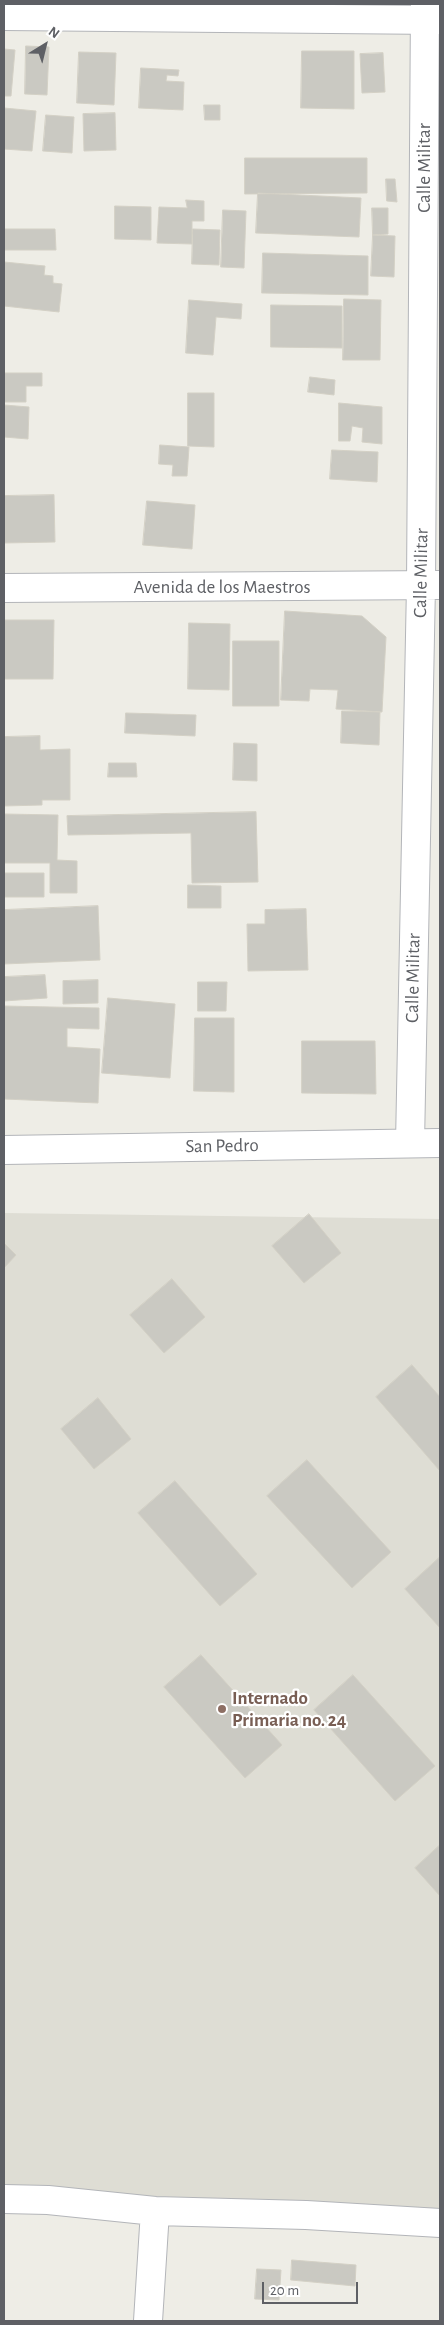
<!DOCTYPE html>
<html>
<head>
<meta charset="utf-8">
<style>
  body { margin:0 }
  #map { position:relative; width:444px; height:2325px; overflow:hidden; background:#eeede6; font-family:"Alegreya Sans",sans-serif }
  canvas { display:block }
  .frame { position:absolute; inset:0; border:5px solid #5e6065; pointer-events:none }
  .north { position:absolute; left:20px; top:20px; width:50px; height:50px; -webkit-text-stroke:4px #fff; paint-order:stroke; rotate:36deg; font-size:14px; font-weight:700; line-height:20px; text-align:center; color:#5e6065 }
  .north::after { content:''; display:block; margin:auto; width:18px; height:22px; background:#5e6065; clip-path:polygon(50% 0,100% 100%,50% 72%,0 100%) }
  .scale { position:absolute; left:262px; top:2282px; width:96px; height:22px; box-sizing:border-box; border:2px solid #5e6065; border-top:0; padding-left:6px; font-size:15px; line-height:18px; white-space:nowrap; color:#5e6065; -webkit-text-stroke:4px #fff; paint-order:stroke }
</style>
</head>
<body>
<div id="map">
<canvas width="444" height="2325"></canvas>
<div class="frame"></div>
<div class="north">N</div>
<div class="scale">20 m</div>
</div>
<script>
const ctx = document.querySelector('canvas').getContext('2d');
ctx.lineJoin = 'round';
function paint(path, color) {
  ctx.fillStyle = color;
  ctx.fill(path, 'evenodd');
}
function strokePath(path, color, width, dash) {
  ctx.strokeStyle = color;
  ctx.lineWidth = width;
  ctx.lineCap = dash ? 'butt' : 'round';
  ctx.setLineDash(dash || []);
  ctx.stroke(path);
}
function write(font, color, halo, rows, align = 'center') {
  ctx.font = font + ' "Alegreya Sans",sans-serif';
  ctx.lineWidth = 4.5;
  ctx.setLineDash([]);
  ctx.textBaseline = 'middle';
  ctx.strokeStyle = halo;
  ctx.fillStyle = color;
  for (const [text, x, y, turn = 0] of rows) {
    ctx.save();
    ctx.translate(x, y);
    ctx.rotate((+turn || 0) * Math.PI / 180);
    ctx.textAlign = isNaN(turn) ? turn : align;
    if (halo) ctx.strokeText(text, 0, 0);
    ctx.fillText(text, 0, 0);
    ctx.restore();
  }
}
const education = new Path2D(`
  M4 1213 440 1219V2223L4 2199Z`);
const building = new Path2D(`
  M26 46 49 47 47 95 25 94Z
  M4 49 15 50 11 96H4Z
  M302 51H354V109L301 108Z
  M79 52 116 53 114 105 77 103Z
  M383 53 385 92 362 93 360 54Z
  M141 68 179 70 178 76 167 75 166 81 184 82 183 110 139 108Z
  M204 105H220V120H205Z
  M4 108 36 111 32 151 4 149Z
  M115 113 116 150 84 151 83 114Z
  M46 115 74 117 72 153 43 151Z
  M245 158H367V193L245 194Z
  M386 179H395L397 202 387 201Z
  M258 193 361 198 359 237 256 233Z
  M186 200 204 201V221H192V244L157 243 159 207 187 208Z
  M115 206 151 207V240L115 239Z
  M372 208H388V234L373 235Z
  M223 210 246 211 244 268 221 267Z
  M4 229H55L56 250H4Z
  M193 229 220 230 219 265 192 264Z
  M373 235 395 236 394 277 371 276Z
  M263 253 368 256V295L262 293Z
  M4 262 45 266 44 275 53 276V283L62 284 59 312 4 306Z
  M344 299 381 300 380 360H343Z
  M189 300 242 304 241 319 216 317 213 355 186 353Z
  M271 305 342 306V348L271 347Z
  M4 373H42V386H26V402H4Z
  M310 377 335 380 334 395 308 392Z
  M188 393H214V447L188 446Z
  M339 403 382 407V444L362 442 363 428 352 426 350 441H339Z
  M4 405 29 407 28 439 4 437Z
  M160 445 189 447 187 476H172L173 465 159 464Z
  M332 450 378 452 377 482 330 479Z
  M54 495 55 542 4 543V496Z
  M147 501 195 505 192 549 143 545Z
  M285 611 362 616 386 637 382 712 336 709 338 690 310 689 309 701 281 700Z
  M4 620H54L53 679H4Z
  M189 623 230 624 229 690 188 689Z
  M233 641H279V706H233Z
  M342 711 380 712 379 745 341 743Z
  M126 713 196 715 195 736 125 733Z
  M40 736V750L70 749V800H42V805L4 806V737Z
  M234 743 257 744V781L233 780Z
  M109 763H136L137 777H108Z
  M256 812 258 882 192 883 191 833 68 835 67 816Z
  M4 814 58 815 57 860 77 861V893H50V863H4Z
  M4 873H44V897H4Z
  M188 885 221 886V908H188Z
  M98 906 100 960 4 964V910Z
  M306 909 308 970 248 971 247 924H265V910Z
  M45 975 47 998 4 1001V977Z
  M98 980V1003L63 1004V981Z
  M198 982H227L226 1011H198Z
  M108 998 175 1004 170 1078 102 1073Z
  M4 1006 99 1008V1029L67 1028V1047L100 1049 98 1103 4 1099Z
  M195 1018H234V1092L194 1091Z
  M302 1041H375L376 1094 302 1093Z
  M309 1214 341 1253 304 1283 272 1246Z
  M4 1243 16 1255 4 1268Z
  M172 1279 205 1317 164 1353 130 1315Z
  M412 1365 440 1397V1471L376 1397Z
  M98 1398 131 1439 94 1469 61 1429Z
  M307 1460 391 1552 352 1588 267 1496Z
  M175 1481 257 1574 220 1606 138 1513Z
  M440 1557V1628L405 1589Z
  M201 1655 282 1745 245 1778 164 1687Z
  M353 1675 435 1766 395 1801 314 1710Z
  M440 1845V1896L415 1868Z
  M292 2260 356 2265 355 2286 291 2280Z
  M257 2269 281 2270 279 2300 255 2299Z`);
const street = new Path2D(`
  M4 16 440 20
  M4 588 440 585
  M410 1143 421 585 425 4
  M4 1150 440 1143
  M4 2199 48 2200 155 2211 306 2215 440 2223
  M148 2321 155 2211`);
const markers = [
  [222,1709,5,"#8d6e63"]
];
const streetNames = [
  ["Calle Militar",424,168,-90],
  ["Calle Militar",421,573,-89],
  ["Avenida de los Maestros",222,587],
  ["Calle Militar",413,978,-89],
  ["San Pedro",222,1146,-1]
];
const educationNames = [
  ["Internado",232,1698],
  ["Primaria no. 24",232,1720]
];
paint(education, '#deddd4');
paint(building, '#cac9c2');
strokePath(building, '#d3d0c5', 1);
strokePath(street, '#b3b5b9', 30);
strokePath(street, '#fff', 28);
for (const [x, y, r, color] of markers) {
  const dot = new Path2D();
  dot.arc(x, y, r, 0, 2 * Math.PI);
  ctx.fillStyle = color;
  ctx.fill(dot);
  strokePath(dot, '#fff', 2);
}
write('19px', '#5e6065', '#fff', streetNames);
write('bold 19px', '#785e54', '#fff', educationNames, 'left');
</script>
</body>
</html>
